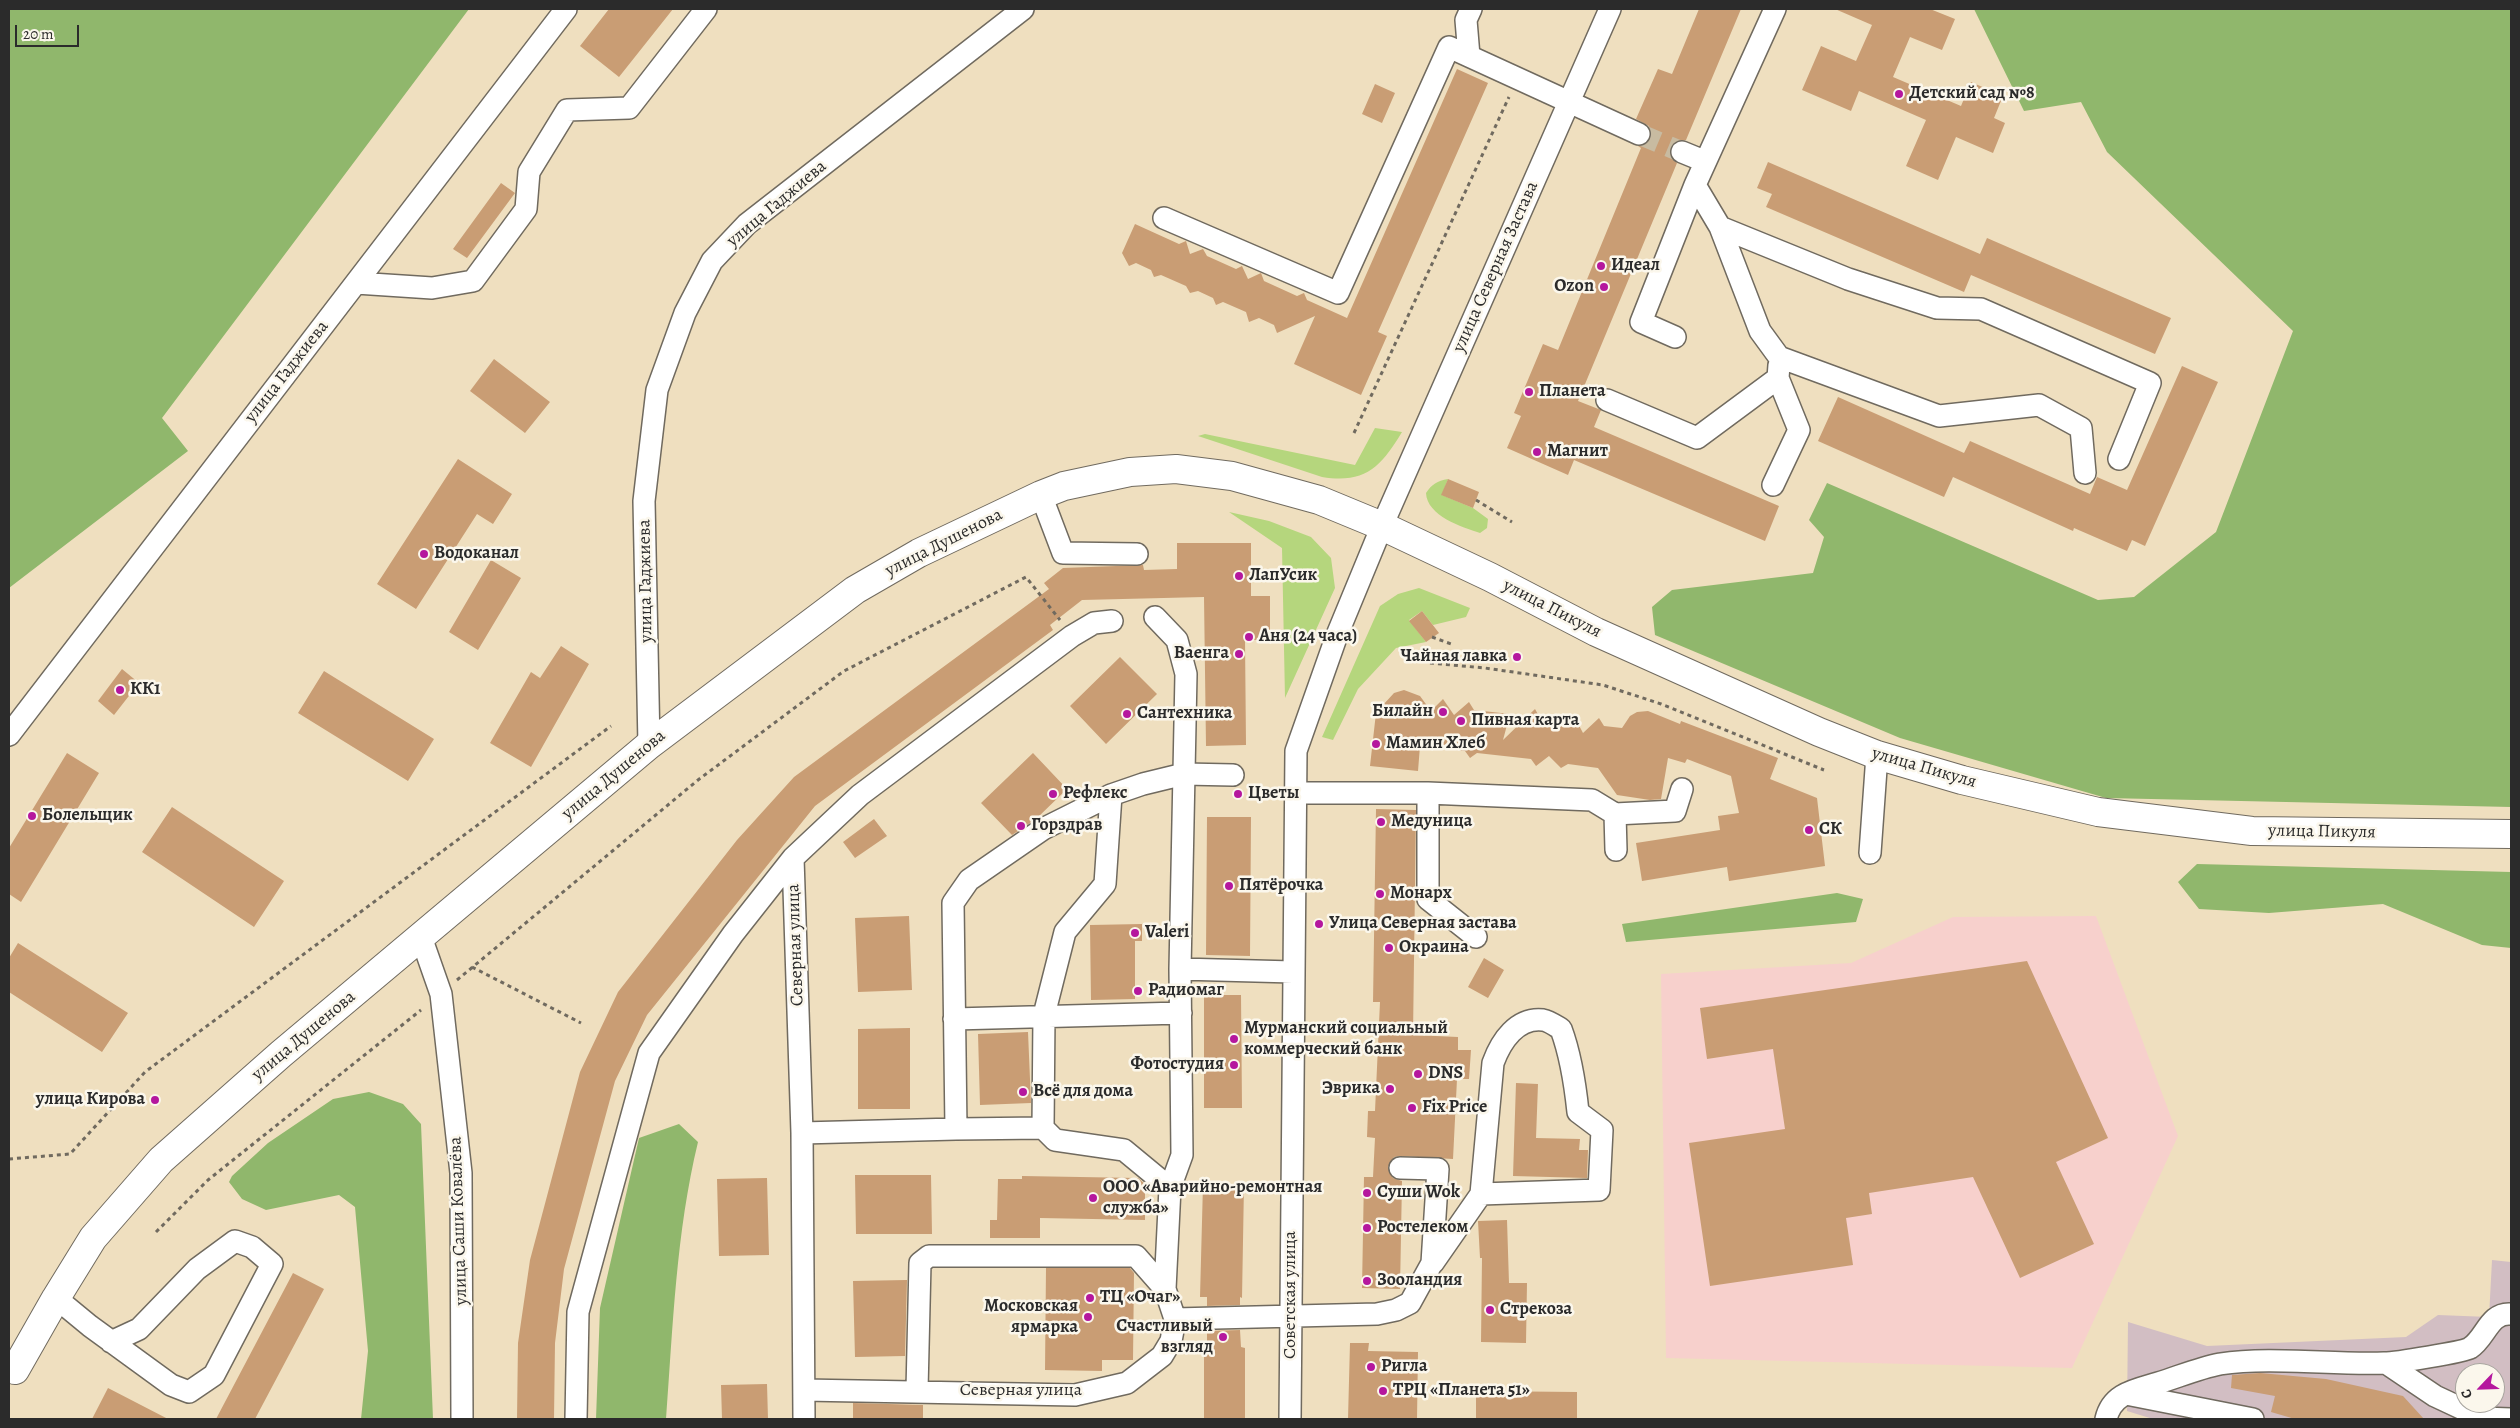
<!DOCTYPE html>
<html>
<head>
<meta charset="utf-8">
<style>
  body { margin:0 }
  #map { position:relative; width:2520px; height:1428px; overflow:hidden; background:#efdfbf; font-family:Alegreya,serif }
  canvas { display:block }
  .frame { position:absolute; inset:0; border:10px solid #2b2b2b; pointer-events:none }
  .north { position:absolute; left:2455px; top:1363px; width:50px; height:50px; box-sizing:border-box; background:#fbf7ec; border:1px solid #a8a59f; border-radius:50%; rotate:246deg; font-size:14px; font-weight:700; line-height:20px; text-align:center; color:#2b2b2b }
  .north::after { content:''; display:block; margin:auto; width:18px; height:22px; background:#b5179e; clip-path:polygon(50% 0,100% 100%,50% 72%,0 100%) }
  .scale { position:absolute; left:15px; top:25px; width:64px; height:22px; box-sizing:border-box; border:2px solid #2b2b2b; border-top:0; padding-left:6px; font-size:15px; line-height:18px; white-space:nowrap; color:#2b2b2b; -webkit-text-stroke:4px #fbf7ec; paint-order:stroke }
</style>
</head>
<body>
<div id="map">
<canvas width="2520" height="1428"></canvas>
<div class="frame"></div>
<div class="north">С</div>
<div class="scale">20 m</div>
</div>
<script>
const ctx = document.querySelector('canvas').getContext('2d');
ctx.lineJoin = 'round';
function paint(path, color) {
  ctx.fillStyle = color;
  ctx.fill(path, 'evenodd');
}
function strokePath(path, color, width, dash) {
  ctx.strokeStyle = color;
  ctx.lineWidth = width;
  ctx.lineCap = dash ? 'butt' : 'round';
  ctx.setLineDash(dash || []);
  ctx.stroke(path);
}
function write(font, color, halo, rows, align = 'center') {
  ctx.font = font + ' Alegreya,serif';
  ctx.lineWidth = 5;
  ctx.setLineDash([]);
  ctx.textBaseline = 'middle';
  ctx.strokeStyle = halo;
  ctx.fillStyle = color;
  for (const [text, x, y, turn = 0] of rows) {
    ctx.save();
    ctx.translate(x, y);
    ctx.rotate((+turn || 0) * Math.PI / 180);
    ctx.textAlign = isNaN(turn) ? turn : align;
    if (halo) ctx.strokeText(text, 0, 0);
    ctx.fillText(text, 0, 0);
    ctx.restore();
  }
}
const built = new Path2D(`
  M2096 916 2178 1136 2072 1368 1666 1358 1661 974 1851 963 1953 917Z`);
const industrial = new Path2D(`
  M2492 1260 2511 1262V1419H2153L2127 1411 2128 1322 2207 1346 2406 1337 2438 1315 2489 1317ZM2465 1373H2495V1403H2465Z`);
const green = new Path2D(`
  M1375 428 1402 432C1381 467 1365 484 1322 477L1198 436 1205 434 1355 465Z
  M1448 479 1442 495 1473 508 1488 519 1487 528 1480 533C1462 527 1427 516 1426 493 1432 484 1437 481 1448 479Z
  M1229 512 1269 521 1311 537 1331 558 1335 588 1285 698 1282 548Z
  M1419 588 1470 608 1466 617 1433 625 1422 611 1409 620 1426 642 1396 648 1358 689 1333 740 1322 737 1380 606 1398 594Z`);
const forest = new Path2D(`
  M9 9H469L162 418 188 451 9 588Z
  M1974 9H2511V807L2106 798 1900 738 1655 635 1652 607 1672 590 1813 573 1824 537 1809 520 1827 483 2098 600 2134 597 2216 532 2293 331 2107 152 2081 102 2024 111Z
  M2197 864 2511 872V948L2482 945 2383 904 2269 913 2199 909 2178 882Z
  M1837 893 1863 899 1856 922 1626 942 1622 924Z
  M369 1092 403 1104 421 1124 433 1419H361L368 1351 355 1207 339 1195 266 1210 242 1199 229 1182 232 1176 268 1143 333 1099Z
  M679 1124 698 1142C676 1233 673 1326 666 1419H596L600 1308 639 1138Z`);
const building = new Path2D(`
  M609 9H673L619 77 580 46Z
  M1699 9H1741L1686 140 1675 142 1670 148 1672 159 1677 163 1578 401 1601 410 1594 427 1779 506 1765 541 1574 460 1568 475 1507 448 1521 416 1514 413 1543 344 1558 350 1641 148 1638 146 1646 144 1651 139 1649 126 1636 119 1658 69 1672 74Z
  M1835 9H1930L1955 19 1942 50 1910 37 1893 77 1961 106 1971 82 2003 96 1994 118 2005 123 1993 153 1956 137 1938 180 1906 166 1926 120 1859 91 1851 111 1802 90 1821 46 1856 61 1872 25Z
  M1457 69 1488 83 1378 332 1387 336 1361 395 1294 364 1315 316 1277 333 1274 325 1259 318 1249 322 1246 312 1223 302 1216 305 1213 298 1198 291 1190 293 1186 286 1161 275 1154 277 1151 270 1136 263 1129 266 1122 253 1135 224 1179 244 1186 241 1190 254 1203 249 1207 256 1236 269 1242 266 1248 279 1261 273 1264 281 1297 296 1304 293 1307 300 1347 318Z
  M1375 84 1395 93 1382 123 1362 114Z
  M1768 162 1980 254 1987 238 2171 318 2155 354 1971 275 1964 292 1766 207 1772 194 1757 188Z
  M501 183 515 193 467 258 453 249Z
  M494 359 550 402 525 433 470 391Z
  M2182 366 2218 382 2145 546 2132 540 2127 551 2074 528 2073 531 1953 477 1944 497 1818 441 1838 397 1964 453 1970 441 2090 494 2097 477 2127 490Z
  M458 459 512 494 493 524 477 514 416 609 377 584Z
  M1448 479 1479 492 1473 508 1441 495Z
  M1177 543H1251V596H1270V640H1245L1246 745 1206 746 1204 597 1082 600 1050 625 1053 630 815 806 647 1015 615 1081 564 1269 555 1343 554 1419H517L518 1343 530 1260 580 1072 618 992 737 840 794 777 1049 589 1044 583 1063 568 1143 565 1144 570 1177 569Z
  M491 560 521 578 478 650 449 632Z
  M1422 611 1439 633 1426 642 1409 621Z
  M561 646 589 664 531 767 490 743 531 672 540 678Z
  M1120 657 1157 694 1106 744 1070 706Z
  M122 669 139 683 114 715 98 701Z
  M324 671 434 739 408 781 298 713Z
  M1404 690 1420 696 1431 711 1443 699 1454 715 1469 702 1474 710 1510 714 1503 740 1535 709 1540 718 1567 721 1573 714 1583 733 1599 718 1604 726 1622 728 1630 716 1637 712 1648 711 1680 724 1681 721 1778 758 1770 779 1817 798 1825 866 1729 881 1727 867 1642 881 1636 843 1720 830 1718 816 1739 813 1731 776 1687 759 1685 763 1668 758 1661 799 1650 800 1617 795 1598 768 1568 764 1561 768 1549 756 1536 766 1531 759 1477 753 1470 758 1465 751 1420 746 1418 771 1370 766 1377 704 1383 705 1394 693Z
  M67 753 99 773 21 902 9 894V848Z
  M1033 753 1067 789 1036 819 1012 835 981 803Z
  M172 807 284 881 254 927 142 852Z
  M1376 809 1416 810 1413 1035 1458 1037V1050H1471L1469 1079H1457L1453 1159 1400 1156 1394 1157 1388 1167 1393 1178 1402 1181 1400 1289 1362 1288 1364 1177H1373L1375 1138 1367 1137 1368 1111H1375L1380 1002H1373Z
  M1207 817H1251L1250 956 1206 955Z
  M874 819 887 836 855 858 843 842Z
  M909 916 912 990 858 992 855 918Z
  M1142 924V941H1135V999L1091 1000 1090 925Z
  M18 943 128 1013 102 1052 9 992V958Z
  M1484 958 1504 970 1488 998 1468 987Z
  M2027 961 2108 1138 2056 1162 2094 1244 2020 1278 1973 1177 1869 1193 1872 1214 1846 1218 1853 1265 1710 1286 1689 1143 1785 1129 1773 1049 1707 1059 1700 1008Z
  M1204 995H1241L1242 1108H1204Z
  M910 1028V1109H858V1029Z
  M1028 1032 1031 1103 980 1105 978 1034Z
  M1516 1083 1538 1084 1536 1138 1580 1139 1579 1150H1588L1587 1178 1513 1176Z
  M855 1175H931L932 1234H856Z
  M1022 1176 1138 1178 1145 1184V1220L1040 1218V1238H990V1220H997L998 1179H1022Z
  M767 1178 769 1255 719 1256 717 1179Z
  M1203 1184H1244L1242 1298 1240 1297V1305L1207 1306V1297H1200Z
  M1507 1220 1509 1283H1527L1526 1343 1481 1342 1482 1258H1480L1478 1221Z
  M1046 1268H1130L1134 1273 1133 1360H1102V1371L1045 1370Z
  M293 1273 324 1289 255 1419H216Z
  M907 1280 905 1356 855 1357 853 1281Z
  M1240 1330 1241 1347 1245 1348V1419H1204V1348H1207V1331Z
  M1350 1343H1369L1368 1351 1418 1352 1417 1419H1348Z
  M2260 1373 2326 1379 2403 1396 2424 1419H2295L2271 1412 2275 1396 2231 1388 2232 1375Z
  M767 1384 768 1419H722L721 1385Z
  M108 1388 168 1419H92Z
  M1476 1391 1577 1392V1419H1476Z
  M853 1403 923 1405V1419H853Z`);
const minorTunnel = new Path2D(`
  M1639 134 1682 152`);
const path = new Path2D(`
  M1354 433 1509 97
  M1476 500 1512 522
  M1432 637 1454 645
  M1430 663 1485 668 1603 685 1661 704 1824 770
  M472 967 581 1023
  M457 980 698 780 844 671 1026 577 1060 620
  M9 1159 70 1154 145 1072 611 726
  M156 1232 208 1180 421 1010`);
const minor = new Path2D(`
  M1469 56 1466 20 1471 9
  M1682 152 1704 161
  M1695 185 1775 9
  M1164 218 1338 293 1449 47 1639 134
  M1720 227 1848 279 1937 308 1981 309 2150 383 2119 459
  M356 283 432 288 473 281 526 209 529 172 567 110 629 108 706 9
  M1675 337 1641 322 1695 185 1720 227 1760 331 1779 357 1939 416 2039 405 2081 428 2085 473
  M1607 400 1697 438 1778 378
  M1773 485 1799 430 1778 378 1779 365
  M1041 495 1063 553 1137 554
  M1155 617 1177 640 1186 674 1180 969 1182 1155 1170 1188 1165 1289
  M9 735 566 9
  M649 745 644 501 657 390 685 313 712 261 747 224 1023 9
  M1294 793H1428V899L1476 937
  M1428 793 1592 800 1615 814 1675 811 1682 789
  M1111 795 1043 829 969 880 953 903 956 1129 1043 1128 1055 1140 1124 1150 1170 1188
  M1615 814 1616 850
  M1870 853 1877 755
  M793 858 802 1133 804 1419
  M421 937 441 994 461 1173 462 1419
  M1180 969 1293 972
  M954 1019 1181 1013
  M1043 1128 1044 1015 1065 932 1105 884 1111 795 1143 784 1184 774 1233 775
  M802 1133 956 1129
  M1433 1263 1481 1194 1493 1063C1501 1041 1517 1017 1543 1020 1549 1021 1556 1026 1561 1029 1571 1056 1575 1083 1578 1112L1602 1130 1599 1190 1481 1194
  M56 1298 90 1326 171 1385 189 1392 214 1375 272 1264 252 1247 235 1241 197 1269 139 1329 111 1342
  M2386 1363 2435 1396 2482 1418 2511 1419
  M804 1390 1075 1395 1127 1383 1162 1356 1171 1341 1175 1319 1377 1314 1396 1310 1410 1303 1432 1263 1438 1169 1400 1168
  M917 1390 920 1263 929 1256H1136L1165 1289 1175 1319
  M2126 1394 2253 1419
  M576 1419 578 1312 649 1053 733 934 793 858 860 795 1072 636 1094 623 1112 621
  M1290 1419 1296 751 1337 635 1382 526 1610 9
  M2106 1419C2112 1393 2135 1390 2158 1383 2178 1377 2199 1368 2220 1364 2270 1356 2332 1365 2384 1363 2395 1363 2463 1352 2470 1348 2486 1338 2489 1312 2511 1314`);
const major = new Path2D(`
  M15 1370 56 1298 93 1238 161 1160 281 1054 649 745 855 590 919 553 1041 495 1064 486 1130 472 1176 469 1232 476 1319 500 1382 526 1490 577 1596 632 1819 732 1877 755 1962 780 2098 812 2252 831 2511 834`);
const markers = [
  [1899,94,5,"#b5179e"],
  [1601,266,5,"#b5179e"],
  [1604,287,5,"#b5179e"],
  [1529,392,5,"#b5179e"],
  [1537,452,5,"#b5179e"],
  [424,554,5,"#b5179e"],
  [1239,576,5,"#b5179e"],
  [1249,637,5,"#b5179e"],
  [1239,654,5,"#b5179e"],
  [1517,657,5,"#b5179e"],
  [120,690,5,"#b5179e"],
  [1443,712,5,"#b5179e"],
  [1127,714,5,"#b5179e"],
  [1461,721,5,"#b5179e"],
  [1376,744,5,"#b5179e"],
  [1053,794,5,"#b5179e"],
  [1238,794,5,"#b5179e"],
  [32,816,5,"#b5179e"],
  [1381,822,5,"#b5179e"],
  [1021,826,5,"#b5179e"],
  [1809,830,5,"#b5179e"],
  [1229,886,5,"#b5179e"],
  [1380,894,5,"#b5179e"],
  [1319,924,5,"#b5179e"],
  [1135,933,5,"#b5179e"],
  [1389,948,5,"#b5179e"],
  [1138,991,5,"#b5179e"],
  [1234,1039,5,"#b5179e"],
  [1234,1065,5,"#b5179e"],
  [1418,1074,5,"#b5179e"],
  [1390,1089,5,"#b5179e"],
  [1023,1092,5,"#b5179e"],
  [155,1100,5,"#b5179e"],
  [1412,1108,5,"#b5179e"],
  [1367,1193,5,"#b5179e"],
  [1093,1198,5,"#b5179e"],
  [1367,1228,5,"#b5179e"],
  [1367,1281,5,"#b5179e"],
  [1090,1298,5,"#b5179e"],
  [1490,1310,5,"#b5179e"],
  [1088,1317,5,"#b5179e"],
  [1223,1337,5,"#b5179e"],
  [1371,1367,5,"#b5179e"],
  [1383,1391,5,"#b5179e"]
];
const poiNames = [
  ["Детский сад №8",1909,94],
  ["Идеал",1611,266],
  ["Ozon",1594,287,"right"],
  ["Планета",1539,392],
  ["Магнит",1547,452],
  ["Водоканал",434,554],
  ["ЛапУсик",1249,576],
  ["Аня (24 часа)",1259,637],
  ["Ваенга",1229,654,"right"],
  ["Чайная лавка",1507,657,"right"],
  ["КК1",130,690],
  ["Билайн",1433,712,"right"],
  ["Сантехника",1137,714],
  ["Пивная карта",1471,721],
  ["Мамин Хлеб",1386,744],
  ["Рефлекс",1063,794],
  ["Цветы",1248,794],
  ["Болельщик",42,816],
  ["Медуница",1391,822],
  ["Горздрав",1031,826],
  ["СК",1819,830],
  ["Пятёрочка",1239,886],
  ["Монарх",1390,894],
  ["Улица Северная застава",1329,924],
  ["Valeri",1145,933],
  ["Окраина",1399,948],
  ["Радиомаг",1148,991],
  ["Мурманский социальный",1244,1029],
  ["коммерческий банк",1244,1050],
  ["Фотостудия",1224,1065,"right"],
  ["DNS",1428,1074],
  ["Эврика",1380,1089,"right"],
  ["Всё для дома",1033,1092],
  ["улица Кирова",145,1100,"right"],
  ["Fix Price",1422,1108],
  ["ООО «Аварийно-ремонтная",1103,1188],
  ["служба»",1103,1209],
  ["Суши Wok",1377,1193],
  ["Ростелеком",1377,1228],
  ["Зооландия",1377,1281],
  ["ТЦ «Очаг»",1100,1298],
  ["Московская",1078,1307,"right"],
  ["ярмарка",1078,1328,"right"],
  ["Стрекоза",1500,1310],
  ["Счастливый",1213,1327,"right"],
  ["взгляд",1213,1348,"right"],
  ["Ригла",1381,1367],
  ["ТРЦ «Планета 51»",1393,1391]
];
const streetNames = [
  ["улица Гаджиева",777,204,-40],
  ["улица Северная Застава",1496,267,-66],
  ["улица Гаджиева",287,372,-52],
  ["улица Душенова",944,543,-27],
  ["улица Гаджиева",646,581,-91],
  ["улица Пикуля",1552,609,27],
  ["улица Пикуля",1924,768,16],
  ["улица Душенова",614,775,-40],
  ["улица Пикуля",2322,832,1],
  ["Северная улица",796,945,-92],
  ["улица Душенова",304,1036,-40],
  ["улица Саши Ковалёва",459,1221,-92],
  ["Советская улица",1291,1295,-90],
  ["Северная улица",1021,1391]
];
paint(built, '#f7d0cc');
paint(industrial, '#d2bec3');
paint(green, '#b5d67d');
paint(forest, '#90b76c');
paint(building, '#c99d74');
strokePath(minorTunnel, '#c8bba1', 21, [21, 11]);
strokePath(minor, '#706a5f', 24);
strokePath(major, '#706a5f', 30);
strokePath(path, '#706a5f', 3, [4, 4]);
strokePath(minor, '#fff', 21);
strokePath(major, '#fff', 28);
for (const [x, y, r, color] of markers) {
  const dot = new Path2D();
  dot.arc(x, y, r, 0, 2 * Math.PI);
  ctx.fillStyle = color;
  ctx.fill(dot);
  strokePath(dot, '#fbf7ec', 2);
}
write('bold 18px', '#2b2b2b', '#fbf7ec', poiNames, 'left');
write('18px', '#2b2b2b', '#fbf7ec', streetNames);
</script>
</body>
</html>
